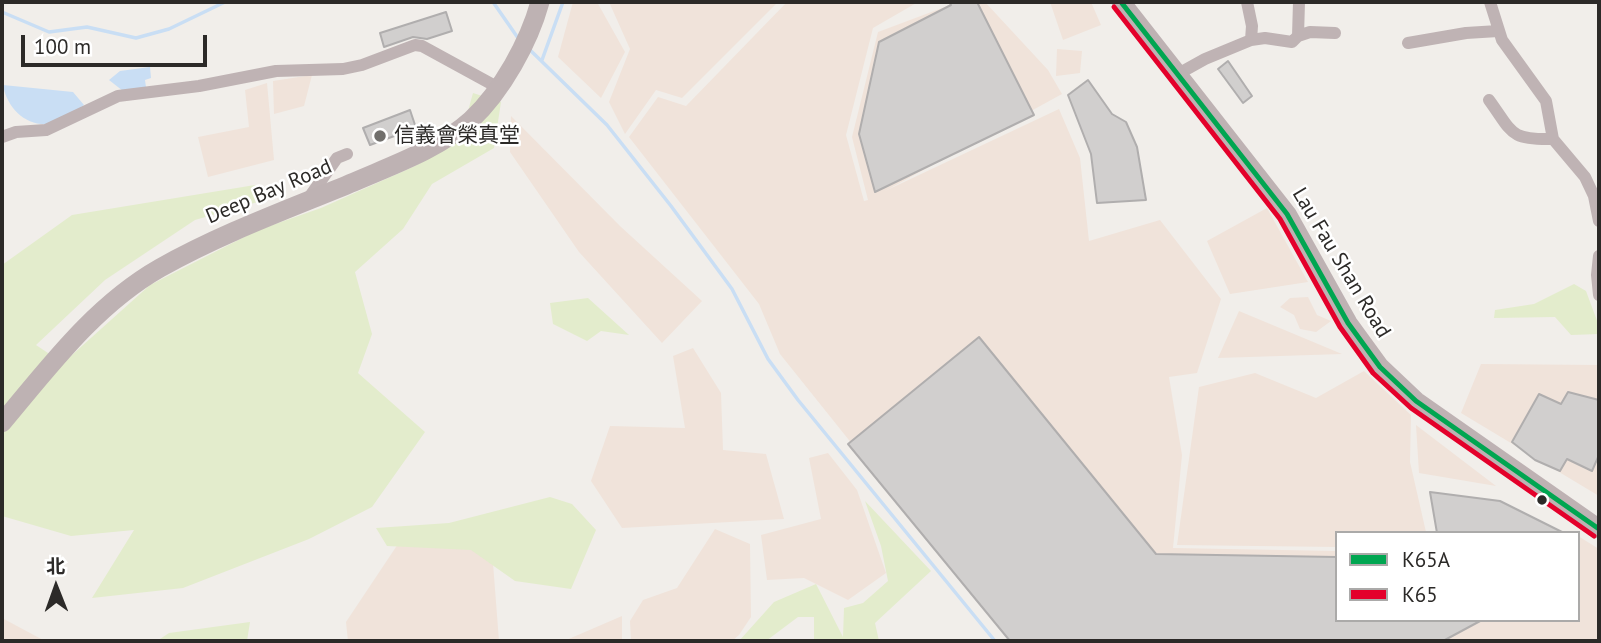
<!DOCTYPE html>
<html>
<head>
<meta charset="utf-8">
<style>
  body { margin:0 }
  #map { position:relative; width:1601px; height:643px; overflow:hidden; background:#f1eeea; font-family:"PT Sans","Noto Sans SC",sans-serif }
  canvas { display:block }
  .frame { position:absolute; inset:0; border:4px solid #2c2a28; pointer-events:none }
  .legend { position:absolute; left:1335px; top:531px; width:245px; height:91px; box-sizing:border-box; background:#fff; border:2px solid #abaaa9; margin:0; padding:9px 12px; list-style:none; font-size:21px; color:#2c2a28 }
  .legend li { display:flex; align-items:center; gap:14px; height:35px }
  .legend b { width:35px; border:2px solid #abaaa9 }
  .north { position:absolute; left:21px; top:552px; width:70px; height:70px; -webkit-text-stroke:5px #fff; paint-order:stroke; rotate:359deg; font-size:19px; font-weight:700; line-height:28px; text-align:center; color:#2c2a28 }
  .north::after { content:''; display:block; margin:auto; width:24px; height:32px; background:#2c2a28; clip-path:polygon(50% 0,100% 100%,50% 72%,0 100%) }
  .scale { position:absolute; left:21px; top:35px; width:186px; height:32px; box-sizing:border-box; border:4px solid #2c2a28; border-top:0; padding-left:9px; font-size:21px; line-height:24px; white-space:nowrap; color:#2c2a28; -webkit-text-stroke:5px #fff; paint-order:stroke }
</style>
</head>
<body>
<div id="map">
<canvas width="1601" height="643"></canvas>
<div class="frame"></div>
<ul class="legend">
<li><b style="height:9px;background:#00a651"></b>K65A</li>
<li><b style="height:9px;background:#e4002b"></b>K65</li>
</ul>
<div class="north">北</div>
<div class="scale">100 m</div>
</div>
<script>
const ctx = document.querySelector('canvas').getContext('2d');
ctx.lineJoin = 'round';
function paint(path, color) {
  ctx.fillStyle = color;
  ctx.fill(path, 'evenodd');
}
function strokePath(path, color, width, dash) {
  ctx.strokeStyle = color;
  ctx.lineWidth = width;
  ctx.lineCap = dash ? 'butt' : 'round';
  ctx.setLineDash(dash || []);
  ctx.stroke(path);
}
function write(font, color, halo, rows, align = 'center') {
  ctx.font = font + ' "PT Sans","Noto Sans SC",sans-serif';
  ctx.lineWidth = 5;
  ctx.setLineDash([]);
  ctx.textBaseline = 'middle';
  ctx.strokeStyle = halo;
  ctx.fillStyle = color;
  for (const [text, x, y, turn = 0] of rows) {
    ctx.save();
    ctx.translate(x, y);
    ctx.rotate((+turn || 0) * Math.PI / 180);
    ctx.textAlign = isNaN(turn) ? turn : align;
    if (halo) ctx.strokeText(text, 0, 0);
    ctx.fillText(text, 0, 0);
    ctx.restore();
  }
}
const industrial = new Path2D(`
  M573 2H597L625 52 601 98 558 57Z
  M609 2H778L682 98 656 90 625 134 609 102 630 49Z
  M787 2H918L873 28 846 135 864 201 868 200 852 137 878 32 958 2H985L1048 70 1062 94 885 191 1059 109 1080 158 1089 241 1160 220 1221 299 1197 373 1169 377 1182 455 1173 548 1337 551V620H1578V536L1599 549V641H1019L945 560 780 354 759 304 629 137 658 97 686 106Z
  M1050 2H1091L1101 25 1063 40Z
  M1057 49 1082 51 1080 73 1056 76Z
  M312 75 304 106 274 114 273 81Z
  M267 83 274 160 208 177 198 137 249 127 245 90Z
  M511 116 620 226 702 301 662 343 579 252 510 152Z
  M1267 208 1308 282 1230 294 1207 241Z
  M1308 297 1317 315 1331 321 1316 332 1300 329 1294 315 1280 307 1290 298Z
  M1239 311 1342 354 1218 358Z
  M693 348 721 393 723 450 766 454 784 519 622 528 591 481 610 426 685 428 673 356Z
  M1481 364 1599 365V496L1461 413Z
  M1364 371 1411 415 1410 462 1426 532 1337 533V547L1177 545 1199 387 1255 373 1316 398Z
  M1416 425 1496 486 1419 473Z
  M828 453 857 490 886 573 848 600 804 578 767 580 761 535 821 519 809 458Z
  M715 529 750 544 751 617 739 635 732 641H631L630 621 643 600 677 588Z
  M404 535 492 550 499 641H348L346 622Z
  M622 616V641H564Z
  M2 618 45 641H2Z`);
const green = new Path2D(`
  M473 93 501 102 494 148 432 184 403 229 355 272 372 334 358 373 425 432 372 507 309 539 183 588 92 598 134 530 71 536 2 516V265L72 215 255 185 275 197 195 220 105 280 36 345 63 363 150 285 258 230 321 208 415 166 460 140Z
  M1574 284 1586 291 1599 326V334L1571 335 1555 317 1494 318 1495 310 1534 304Z
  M588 298 629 335 601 331 587 341 553 324 550 303Z
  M550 497 572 504 596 530 571 589 515 581 471 550 387 546 376 528 449 523Z
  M865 501 931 571 875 623 879 641H814V617H798L766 641H739L774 602 816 584 843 637 844 608 863 603 888 581 881 546Z
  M250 622 247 641H157L169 633Z`);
const water = new Path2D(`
  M150 67 151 78 145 80 146 87 123 91 109 80 120 71Z
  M3 85 73 92 84 105C77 110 69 118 61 121 33 132 8 113 3 85Z`);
const stream = new Path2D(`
  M493 2 518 38
  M2 12 49 32 87 27 136 38 169 29 225 2
  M528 48 607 125 671 206 732 289 768 359 798 400 995 641
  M542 60 563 2`);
const building = new Path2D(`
  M949 2H977L1034 115 875 192 859 134 879 42 951 5Z
  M446 12 452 31 427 39 413 37 384 47 380 33Z
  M1228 61 1252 96 1243 103 1218 69Z
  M1088 80 1112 114 1126 122 1137 147 1146 200 1097 203 1091 154 1068 95Z
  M410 110 416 128 370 145 363 128Z
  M979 337 1156 554 1337 557V620H1482L1443 641H1010L848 444Z
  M1568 392 1599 400V455L1592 471 1567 459 1560 471 1535 460 1512 442 1539 394 1561 404Z
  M1430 492 1500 501 1564 533H1437Z`);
const street = new Path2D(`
  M1490 2 1502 40 1546 101 1553 139 1585 177 1594 196 1599 221
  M1298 36 1310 32 1335 33
  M1251 40 1265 38 1292 42 1298 36 1299 2
  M1408 43 1466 33 1498 31
  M1178 74 1205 59 1251 40 1252 26 1247 2
  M1489 100C1513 133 1509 140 1553 139
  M2 137 16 132 46 130 118 96 199 86 276 71 343 69 362 65 415 45 422 46 497 87
  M308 199 337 158 347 154
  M1599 256 1597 275 1599 295`);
const secondary = new Path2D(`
  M1121 2 1287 214 1348 323 1380 367 1416 401 1599 529
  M2 423C49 367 95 305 160 268 222 233 289 209 354 182 393 165 439 149 471 120 502 91 529 42 540 2`);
const bus1 = new Path2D(`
  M1121 2 1287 214 1348 323 1380 367 1416 401 1599 529`);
const bus2 = new Path2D(`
  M1114 7 1280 219 1340 327 1373 373 1411 408 1594 536`);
const markers = [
  [380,136,7,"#716f6c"],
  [1542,500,6,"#2c2a28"]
];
const poiNames = [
  ["信義會榮真堂",394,136]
];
const streetNames = [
  ["Deep Bay Road",269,192,-23],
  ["Lau Fau Shan Road",1341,263,59]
];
paint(industrial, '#f0e3da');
paint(green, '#e3eccc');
paint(water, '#c9def4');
strokePath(stream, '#c9def4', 3.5);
paint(building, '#d1cfce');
strokePath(building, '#b0aeae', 2);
strokePath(street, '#bfb3b4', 12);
strokePath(secondary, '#beb2b3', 19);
strokePath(bus1, '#00a651', 5);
strokePath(bus2, '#e4002b', 5);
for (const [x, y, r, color] of markers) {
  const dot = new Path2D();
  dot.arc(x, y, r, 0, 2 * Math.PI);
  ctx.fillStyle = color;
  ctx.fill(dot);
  strokePath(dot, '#fff', 2.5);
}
write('21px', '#2c2a28', '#fff', poiNames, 'left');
write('21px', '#2c2a28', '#fff', streetNames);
</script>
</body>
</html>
